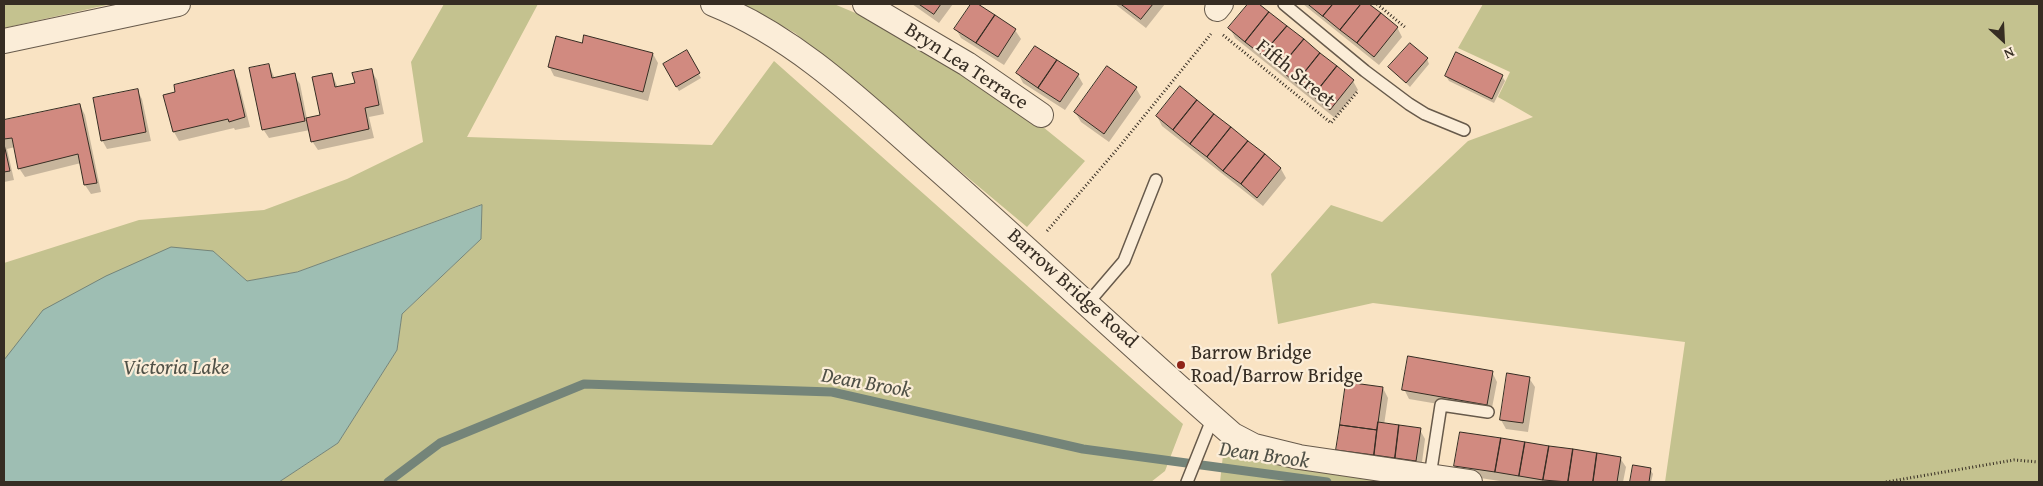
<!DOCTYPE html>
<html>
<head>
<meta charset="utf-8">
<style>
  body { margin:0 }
  #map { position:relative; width:2043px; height:486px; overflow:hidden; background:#f9e3c3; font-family:"Gentium Book Plus",serif }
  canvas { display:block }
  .frame { position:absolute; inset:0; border:5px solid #362d23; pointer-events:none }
  .north { position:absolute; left:1978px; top:15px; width:50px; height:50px; -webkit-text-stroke:4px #fbedd8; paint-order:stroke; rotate:155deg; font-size:14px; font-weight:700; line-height:20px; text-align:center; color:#362d23 }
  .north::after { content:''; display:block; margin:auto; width:18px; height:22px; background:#362d23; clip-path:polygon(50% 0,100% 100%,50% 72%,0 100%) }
</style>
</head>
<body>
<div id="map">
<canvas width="2043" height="486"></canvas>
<div class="frame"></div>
<div class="north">N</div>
</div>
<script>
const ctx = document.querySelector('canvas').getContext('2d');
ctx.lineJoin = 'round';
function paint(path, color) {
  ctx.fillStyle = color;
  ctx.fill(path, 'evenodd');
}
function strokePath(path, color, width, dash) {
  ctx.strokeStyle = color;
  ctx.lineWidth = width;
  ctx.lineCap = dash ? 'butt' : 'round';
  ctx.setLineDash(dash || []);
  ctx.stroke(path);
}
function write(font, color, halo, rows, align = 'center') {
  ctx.font = font + ' "Gentium Book Plus",serif';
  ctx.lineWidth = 4.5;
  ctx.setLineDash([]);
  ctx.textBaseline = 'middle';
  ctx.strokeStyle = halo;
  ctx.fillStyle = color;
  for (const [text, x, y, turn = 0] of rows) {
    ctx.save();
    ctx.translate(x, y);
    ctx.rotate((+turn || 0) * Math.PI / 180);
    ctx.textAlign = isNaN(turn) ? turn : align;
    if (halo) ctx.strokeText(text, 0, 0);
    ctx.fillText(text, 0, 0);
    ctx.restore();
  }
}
const green = new Path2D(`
  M4 4H111L4 28Z
  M444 4H538L467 137 712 145 774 61 1183 424 1165 471 1151 482H279L338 443 397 350 402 314 481 239 482 205 297 272 247 281 213 251 4 360V263L139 220 264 210 347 179 423 142 411 62Z
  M742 4H834L884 25 1043 127 1085 161 1027 227 795 33Z
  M1483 4H2039V482H1665L1685 342 1373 303 1278 324 1271 274 1331 205 1382 222 1468 141 1533 117 1498 97 1510 72 1458 48Z
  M1223 455 1393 482H1220Z`);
const water = new Path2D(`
  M482 205 481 239 402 314 397 350 338 443 279 482H4V360L43 310 106 276 171 247 213 251 247 281 297 272Z`);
const shadow = new Path2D(`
  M912 4H953L939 23Z
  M972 4 1015 30 1021 39 1004 65 961 38 956 29Z
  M1115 4H1165L1146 28Z
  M1250 4H1257L1353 81 1358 90 1335 118 1235 38 1230 28Z
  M1303 4H1367L1397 27 1402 37 1379 65Z
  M583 45 653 54 658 63 648 101 554 76 549 66Z
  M686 52 701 78 679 91 664 64Z
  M1427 59 1429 64 1410 87 1390 67Z
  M269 65 275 79 294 75 300 84 307 119 321 116 332 74 338 88 356 84 371 70 377 80 384 114 369 117 374 138 318 150 312 141 310 130 269 138 263 129Z
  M233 71 238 80 250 127 235 130 234 128 179 141 174 132 165 96Z
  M1018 73 1078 75 1083 84 1065 110 1023 83Z
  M1446 76H1502L1505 81 1494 103 1449 81Z
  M1136 88 1141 97 1109 142 1081 122 1075 112Z
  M1180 88 1281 169 1286 178 1263 206 1162 126 1157 116Z
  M137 90 142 99 151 141 107 149 102 140Z
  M80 105 85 115 101 192 91 194 85 185 81 163 25 177 19 168 15 147 7 149 14 180 4 182V122Z
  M1492 372 1497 382 1491 413 1409 399 1404 389Z
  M1529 378 1535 387 1528 432 1506 429 1501 420Z
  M1383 388 1388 398 1384 425 1420 430 1425 439 1421 470 1343 459 1338 450Z
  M1620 458 1626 467 1623 482H1506L1461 475 1456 466Z
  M1634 467 1650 469 1653 474 1651 482H1632Z`);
const stream = new Path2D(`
  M388 482 440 443 584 384 832 392 1083 449 1327 482`);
const building = new Path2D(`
  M919 4H941L934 14Z
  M971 4H978L995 15 976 43 954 29Z
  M1121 4H1153L1141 19Z
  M1248 4H1259L1269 12 1245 42 1228 28Z
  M1308 4H1333L1323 16Z
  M1333 4H1361L1340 30 1323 16Z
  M1361 4H1369L1381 13 1357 43 1340 30Z
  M1269 12 1287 26 1262 55 1245 42Z
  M1381 13 1398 27 1374 57 1357 43Z
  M995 15 1016 29 998 57 976 43Z
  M1287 26 1304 39 1279 69 1262 55Z
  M584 35 653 53 643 92 548 67 556 36 582 43Z
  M1304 39 1320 53 1296 83 1279 69Z
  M1410 43 1428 58 1406 83 1388 67Z
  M1035 46 1057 60 1038 88 1016 73Z
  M687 50 700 73 676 87 663 64Z
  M1456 52 1503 75 1492 99 1445 76Z
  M1320 53 1337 66 1313 96 1296 83Z
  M1057 60 1079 74 1060 102 1038 88Z
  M269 64 272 78 295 73 305 121 262 130 249 68Z
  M1107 66 1137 87 1104 134 1074 112Z
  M1337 66 1354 80 1330 110 1313 96Z
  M372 69 379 105 365 108 369 129 311 142 306 118 320 115 312 77 332 73 335 87 355 83 352 73Z
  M234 70 245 117 229 122 228 119 173 132 163 95 175 92 174 85Z
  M1180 86 1197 100 1173 130 1156 116Z
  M138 89 146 132 101 141 93 98Z
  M1197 100 1214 114 1190 144 1173 130Z
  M80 104 97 183 84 185 78 154 18 169 12 138 4 139V120Z
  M1214 114 1231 127 1207 157 1190 144Z
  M1231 127 1248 141 1223 171 1207 157Z
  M1248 141 1265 154 1241 184 1223 171Z
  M4 144 10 171 4 172Z
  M1265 154 1281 168 1257 198 1241 184Z
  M1408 356 1493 371 1487 405 1402 390Z
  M1507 373 1530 377 1523 423 1500 420Z
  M1346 382 1383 387 1377 430 1340 425Z
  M1378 422 1399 425 1395 458 1374 455Z
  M1340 425 1377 430 1374 455 1336 450Z
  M1399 425 1421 428 1416 461 1395 458Z
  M1460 432 1501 438 1495 472 1454 466Z
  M1501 438 1525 442 1519 476 1495 472Z
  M1525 442 1549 446 1543 480 1519 476Z
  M1549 446 1573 449 1568 482 1543 480Z
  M1573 449 1597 453 1593 482H1568Z
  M1597 453 1621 457 1617 482H1593Z
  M1633 465 1651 468 1649 482H1630Z`);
const path = new Path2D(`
  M1377 4 1406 28
  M1223 35 1331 123 1358 91
  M1047 231 1119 147 1211 34
  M1886 482 2014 460 2039 462`);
const service = new Path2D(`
  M1284 4 1365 71 1409 104 1425 114 1464 130
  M1088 303 1124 261 1156 180
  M1430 476 1441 405 1488 412
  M1187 482 1213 417`);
const minor = new Path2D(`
  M713 4C797 38 864 104 932 164 1033 253 1131 346 1233 435L1254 446 1299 457 1470 482
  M865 4 967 64 1041 115
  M1217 9 1221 4
  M4 41 178 4`);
const markers = [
  [1181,365,5,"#8f2418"]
];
const streetNames = [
  ["Bryn Lea Terrace",966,67,33],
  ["Fifth Street",1295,74,39],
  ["Barrow Bridge Road",1072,289,42]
];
const poiNames = [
  ["Barrow Bridge",1191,354],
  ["Road/Barrow Bridge",1191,377]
];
const waterNames = [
  ["Victoria Lake",176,369],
  ["Dean Brook",866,384,10],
  ["Dean Brook",1264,456,8]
];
paint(green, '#c4c28f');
paint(water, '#9ebeb3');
strokePath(water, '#748479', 1);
paint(shadow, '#0003');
strokePath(stream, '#748479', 9);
paint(building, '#d18a80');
strokePath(building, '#362d23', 1);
strokePath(service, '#675a4b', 14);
strokePath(minor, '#675a4b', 26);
strokePath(path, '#362d23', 3, [1, 2.5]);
strokePath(service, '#fbedd8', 11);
strokePath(minor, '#fbedd8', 24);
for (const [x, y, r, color] of markers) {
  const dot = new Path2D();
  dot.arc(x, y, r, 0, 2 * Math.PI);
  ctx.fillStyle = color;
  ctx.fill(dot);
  strokePath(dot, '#fbedd8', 2);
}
write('20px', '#362d23', '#fbedd8', streetNames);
write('20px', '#362d23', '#fbedd8', poiNames, 'left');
write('italic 21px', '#505147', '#fbedd8', waterNames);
</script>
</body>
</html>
